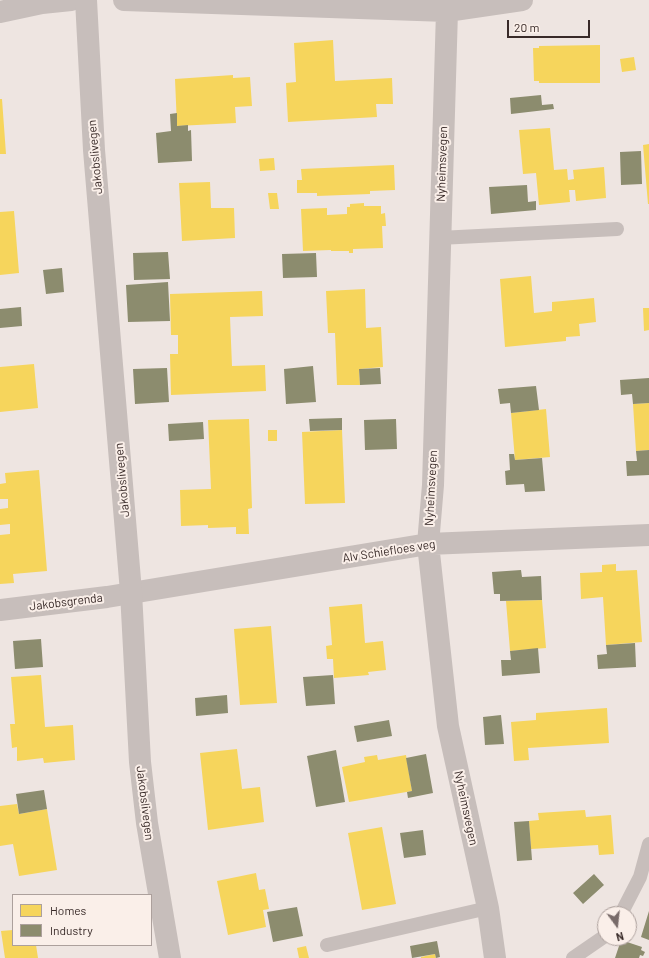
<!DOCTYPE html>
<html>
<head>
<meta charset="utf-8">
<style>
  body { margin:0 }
  #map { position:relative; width:649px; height:958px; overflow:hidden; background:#eee5e1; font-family:Barlow,sans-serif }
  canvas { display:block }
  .legend { position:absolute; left:12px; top:894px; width:140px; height:52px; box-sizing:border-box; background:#faefe9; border:1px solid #aca09c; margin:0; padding:5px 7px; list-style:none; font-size:12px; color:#382a28 }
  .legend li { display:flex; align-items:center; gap:8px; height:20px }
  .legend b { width:20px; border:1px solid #aca09c }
  .north { position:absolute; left:597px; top:906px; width:40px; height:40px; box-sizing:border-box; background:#faefe9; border:1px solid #aca09c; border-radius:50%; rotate:165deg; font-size:11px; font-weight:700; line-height:16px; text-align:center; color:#382a28 }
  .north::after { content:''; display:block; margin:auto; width:14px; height:18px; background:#786b69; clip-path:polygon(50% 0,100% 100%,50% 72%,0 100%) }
  .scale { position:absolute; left:507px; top:20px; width:83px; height:18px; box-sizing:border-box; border:2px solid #382a28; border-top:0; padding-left:5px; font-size:12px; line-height:14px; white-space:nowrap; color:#382a28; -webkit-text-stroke:3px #faefe9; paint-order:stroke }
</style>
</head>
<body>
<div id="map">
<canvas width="649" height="958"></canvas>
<ul class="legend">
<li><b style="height:11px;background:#f6d55c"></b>Homes</li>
<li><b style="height:11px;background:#8c8c6e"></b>Industry</li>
</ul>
<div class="north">N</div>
<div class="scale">20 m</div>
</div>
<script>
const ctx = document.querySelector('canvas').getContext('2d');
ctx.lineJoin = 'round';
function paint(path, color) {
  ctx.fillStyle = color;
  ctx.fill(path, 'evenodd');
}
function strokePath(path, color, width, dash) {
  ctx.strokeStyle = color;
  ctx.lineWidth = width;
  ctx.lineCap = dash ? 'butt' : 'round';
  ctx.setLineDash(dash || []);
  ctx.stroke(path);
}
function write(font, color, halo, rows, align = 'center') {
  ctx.font = font + ' Barlow,sans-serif';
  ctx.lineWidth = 4;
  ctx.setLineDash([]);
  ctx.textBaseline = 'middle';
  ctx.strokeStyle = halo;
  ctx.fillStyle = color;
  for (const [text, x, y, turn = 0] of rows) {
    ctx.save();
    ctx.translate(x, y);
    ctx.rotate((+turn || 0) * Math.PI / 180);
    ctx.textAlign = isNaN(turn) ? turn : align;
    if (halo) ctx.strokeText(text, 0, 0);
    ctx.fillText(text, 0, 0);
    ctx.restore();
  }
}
const homes = new Path2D(`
  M333 40 335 81 392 78 393 104H376L377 117 288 122 286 83 296 82 294 43Z
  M600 45V83H539V81H534L533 48H539V46Z
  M634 57 636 70 622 72 620 59Z
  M233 75V78L250 77 252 106 235 107 236 123 177 126 175 79Z
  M0 99H2L6 154H0Z
  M550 128 554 170 567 169 568 180 574 179 573 170 604 167 606 198 576 201 575 190H569L570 202 539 205 536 173 523 174 519 130Z
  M649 144V204H648L643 145Z
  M274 158 275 170 260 171 259 159Z
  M394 165 395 190 370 191V194L317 196V193H297V180H302L301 169Z
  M210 182 211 208H234L235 238 182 241 179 183Z
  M268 193H277L279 209H270Z
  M364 203V206H381V214L385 213 386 226H382L383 248 353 249V253H349V251H331V250L303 251 301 209 327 208V215L347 214V207H350V204Z
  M14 211 19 273 0 275V212Z
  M531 276 534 313 552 311V302L594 298 596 322 579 324 580 336 566 337V341L505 347 500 279Z
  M365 289 366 328 381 327 383 367 359 369 360 385H337L335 333H328L326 291Z
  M262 291 263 316 230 317 232 366 265 365 266 391 171 395 170 354H178V335H171L170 294Z
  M643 308H649V330L644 331Z
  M34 364 38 408 0 412V367Z
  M649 403V450L636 451 633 404Z
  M546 409 550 457 515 460 511 413Z
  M249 419 252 508 248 509 249 534H236V527L208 528V525L181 526 180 490 211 489 208 420Z
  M268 430H277V441H268Z
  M342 430 345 503 305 504 302 432Z
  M39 470 47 571 13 574 14 583 0 584V535L10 534V524L0 525V509L8 508V499H0V484L6 483 5 473Z
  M616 564V571L637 570 642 642 606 645 603 597 581 599 580 573 602 572V565Z
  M542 600 546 648 510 651 506 601Z
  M362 604 365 643 383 641 386 670 368 672 369 675 334 678 333 659H327L326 646 332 645 329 607Z
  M271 626 277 703 240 705 234 629Z
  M41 675 45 727 73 725 75 760 44 763 43 758 17 761V747L12 748 10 724H15L11 677Z
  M607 708 609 743 528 748 529 760 514 761 511 722 536 720V713Z
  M237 749 242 789 260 787 264 822 208 830 200 753Z
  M377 755 378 760 406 755 412 791 349 802 342 767 365 762 364 757Z
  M17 804 19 814 47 809 57 870 19 876 13 844 0 846V806Z
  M585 810 586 817 611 815 614 854 599 855 598 845 531 849 529 821 539 820 538 813Z
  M382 827 396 904 362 910 348 833Z
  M256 873 259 890 265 889 269 909 263 910 266 927 228 935 217 881Z
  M13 930V945H36L38 958H5L1 931Z
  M306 946 309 958H299L297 948Z
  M435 954 436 958H421V957Z`);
const industry = new Path2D(`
  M541 95 542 105 553 104 554 109 511 114 510 98Z
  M177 113V126L188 125V131L191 130 192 161 158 163 156 133 171 131 170 114Z
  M641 151 642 184 621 185 620 152Z
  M527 185 528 202 536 201V210L491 214 489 187Z
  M168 252 170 279 134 280 133 253Z
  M316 253 317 277 283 278 282 254Z
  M62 268 64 292 46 294 43 270Z
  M168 282 170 321 128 322 126 285Z
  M21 307 22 326 0 328V309Z
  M313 366 316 402 286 404 284 369Z
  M167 368 169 402 135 404 133 369Z
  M380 368 381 384 360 385 359 369Z
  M649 378V403L633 404 632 394 621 395 620 380Z
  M536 386 539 410 511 413 510 403 500 404 498 389Z
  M342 418V430L310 431 309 419Z
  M396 419 397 449 365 450 364 420Z
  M203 422 204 439 169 441 168 424Z
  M649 450V475L627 476 626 461H637L636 451Z
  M509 454H514L515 460 542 458 545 491 525 492 524 484 506 485 505 471 510 470Z
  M521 570 522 577 541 576 542 600 500 601V594H494L492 572Z
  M41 639 43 667 15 669 13 641Z
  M635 643 636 667 598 669 597 655 607 654 606 645Z
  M538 648 540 673 502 676 501 660H511L510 651Z
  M333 675 335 704 306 706 303 677Z
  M227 695 228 713 196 716 195 698Z
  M501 715 504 744 485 745 483 717Z
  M389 720 392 736 357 742 354 726Z
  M336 750 345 802 316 807 307 756Z
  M426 754 433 793 408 798 407 792 412 791 406 758Z
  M44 790 47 809 19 814 16 794Z
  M529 821 532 860 517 861 514 822Z
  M423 830 426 855 404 858 400 833Z
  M594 874 604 885 583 904 573 893Z
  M297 907 303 936 273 942 267 912Z
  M649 911V940L641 937Z
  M621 940 642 947 641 950 645 952 643 956 640 955 639 958H615Z
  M437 941 440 957 436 958 435 954 412 958 410 946Z`);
const service = new Path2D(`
  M439 238 617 229
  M621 914 640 877 649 844
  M327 945 488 908
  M573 958 605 936`);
const minor = new Path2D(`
  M124 0 447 11 522 0
  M447 11 433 485 428 544 448 726 488 908 495 958
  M0 12 42 3 71 0
  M0 610 107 597 428 544 649 535`);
const tertiary = new Path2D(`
  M86 0 94 150 131 592 140 762 147 823 170 958`);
const streetNames = [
  ["Jakobslivegen",95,157,-95],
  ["Nyheimsvegen",442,164,-88],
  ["Jakobslivegen",122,480,-95],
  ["Nyheimsvegen",431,488,-87],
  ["Alv Schiefloes veg",389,551,-9],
  ["Jakobsgrenda",66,602,-7],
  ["Jakobslivegen",145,803,83],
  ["Nyheimsvegen",466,808,78]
];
paint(homes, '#f6d55c');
paint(industry, '#8c8c6e');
strokePath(service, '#c7bebb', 14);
strokePath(minor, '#c7bebb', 22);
strokePath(tertiary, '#c7bebb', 22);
write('12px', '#382a28', '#faefe9', streetNames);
</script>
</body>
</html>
